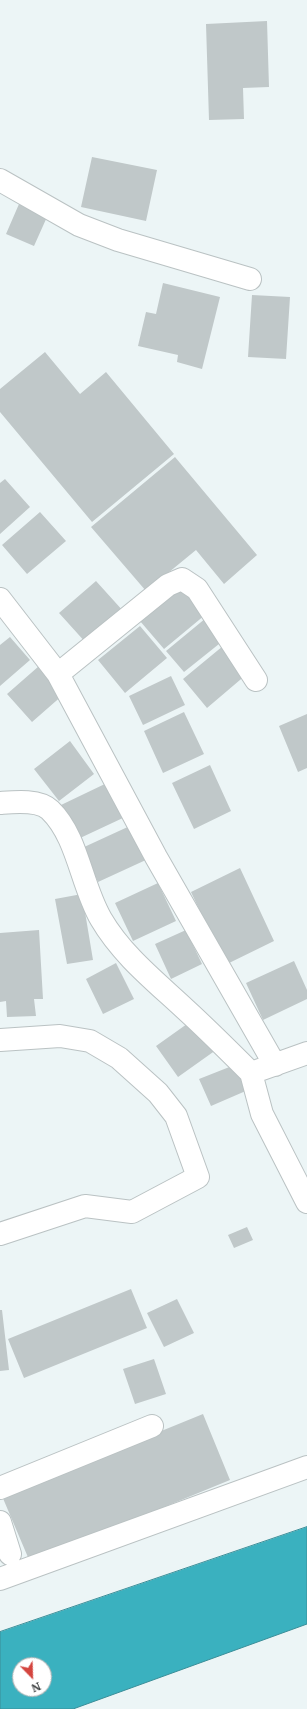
<!DOCTYPE html>
<html>
<head>
<meta charset="utf-8">
<style>
  body { margin:0 }
  #map { position:relative; width:307px; height:1709px; overflow:hidden; background:#ecf5f6; font-family:Merriweather,serif }
  canvas { display:block }
  .north { position:absolute; left:12px; top:1657px; width:40px; height:40px; box-sizing:border-box; background:#fff; border:1px solid #b0b1b2; border-radius:50%; rotate:157deg; font-size:11px; font-weight:700; line-height:16px; text-align:center; color:#3a3d3e }
  .north::after { content:''; display:block; margin:auto; width:14px; height:18px; background:#d4453f; clip-path:polygon(50% 0,100% 100%,50% 72%,0 100%) }
</style>
</head>
<body>
<div id="map">
<canvas width="307" height="1709"></canvas>
<div class="north">N</div>
</div>
<script>
const ctx = document.querySelector('canvas').getContext('2d');
ctx.lineJoin = 'round';
function paint(path, color) {
  ctx.fillStyle = color;
  ctx.fill(path, 'evenodd');
}
function strokePath(path, color, width, dash) {
  ctx.strokeStyle = color;
  ctx.lineWidth = width;
  ctx.lineCap = dash ? 'butt' : 'round';
  ctx.setLineDash(dash || []);
  ctx.stroke(path);
}
const water = new Path2D(`
  M307 1527V1624L73 1709H0V1632ZM20 1665H44V1689H20Z`);
const building = new Path2D(`
  M267 21 269 87 243 88 244 119 209 120 206 24Z
  M92 157 157 170 146 221 81 207Z
  M19 204 47 217 34 246 6 234Z
  M163 283 220 297 202 369 177 362 178 355 138 346 146 312 156 314Z
  M252 295 290 297 286 359 248 357Z
  M45 352 80 394 106 372 174 454 92 522 0 412V389Z
  M175 457 257 555 224 584 196 550 146 591 91 527Z
  M5 479 30 507 0 534V483Z
  M40 512 66 541 27 574 2 545Z
  M96 581 124 612 87 644 59 613Z
  M181 587 205 615 164 649 140 621Z
  M206 618 224 640 184 672 166 651Z
  M140 626 167 658 125 693 98 660Z
  M10 637 30 660 0 686V645Z
  M223 646 247 674 207 708 183 679Z
  M39 666 64 694 32 722 7 694Z
  M171 676 185 705 143 725 129 696Z
  M184 712 204 754 163 773 144 731Z
  M307 714V768L298 772 279 726Z
  M70 741 94 774 59 801 34 769Z
  M210 765 231 811 194 829 172 783Z
  M109 782 125 817 78 839 61 805Z
  M132 825 148 859 98 882 82 848Z
  M240 868 274 941 225 965 191 892Z
  M158 883 176 921 133 941 115 903Z
  M82 894 93 960 67 964 55 899Z
  M39 930 43 999H34L36 1016 7 1017 6 1001 0 1002V933Z
  M186 930 202 964 171 979 155 944Z
  M294 961 307 990V999L263 1020 246 983Z
  M116 963 134 999 103 1014 86 979Z
  M194 1019 216 1050 178 1077 156 1046Z
  M237 1064 248 1090 211 1106 199 1079Z
  M247 1227 253 1240 234 1248 228 1235Z
  M131 1289 147 1328 24 1378 8 1339Z
  M177 1299 194 1333 164 1347 147 1313Z
  M0 1310H2L9 1370 0 1371Z
  M154 1359 166 1394 135 1404 123 1369Z
  M203 1414 230 1480 30 1562 2 1496Z`);
const minor = new Path2D(`
  M0 180 79 225 118 240 250 279
  M0 599 58 674 156 857 275 1065
  M58 674 168 585 182 579 197 589 256 680
  M0 803C13 802 39 799 50 810 78 837 81 885 101 919 122 955 155 981 185 1009 208 1030 229 1051 251 1073L307 1053
  M0 1040 60 1036 90 1041 119 1058 158 1093 176 1116 198 1177 132 1212 85 1206 0 1234
  M251 1073 262 1114 307 1202
  M0 1488 152 1426
  M0 1522 10 1554
  M0 1579 307 1467`);
paint(water, '#3ab1bf');
strokePath(water, '#3a8e98', 1);
paint(building, '#c0c8c9');
strokePath(minor, '#bac2c3', 24);
strokePath(minor, '#fff', 22);
</script>
</body>
</html>
